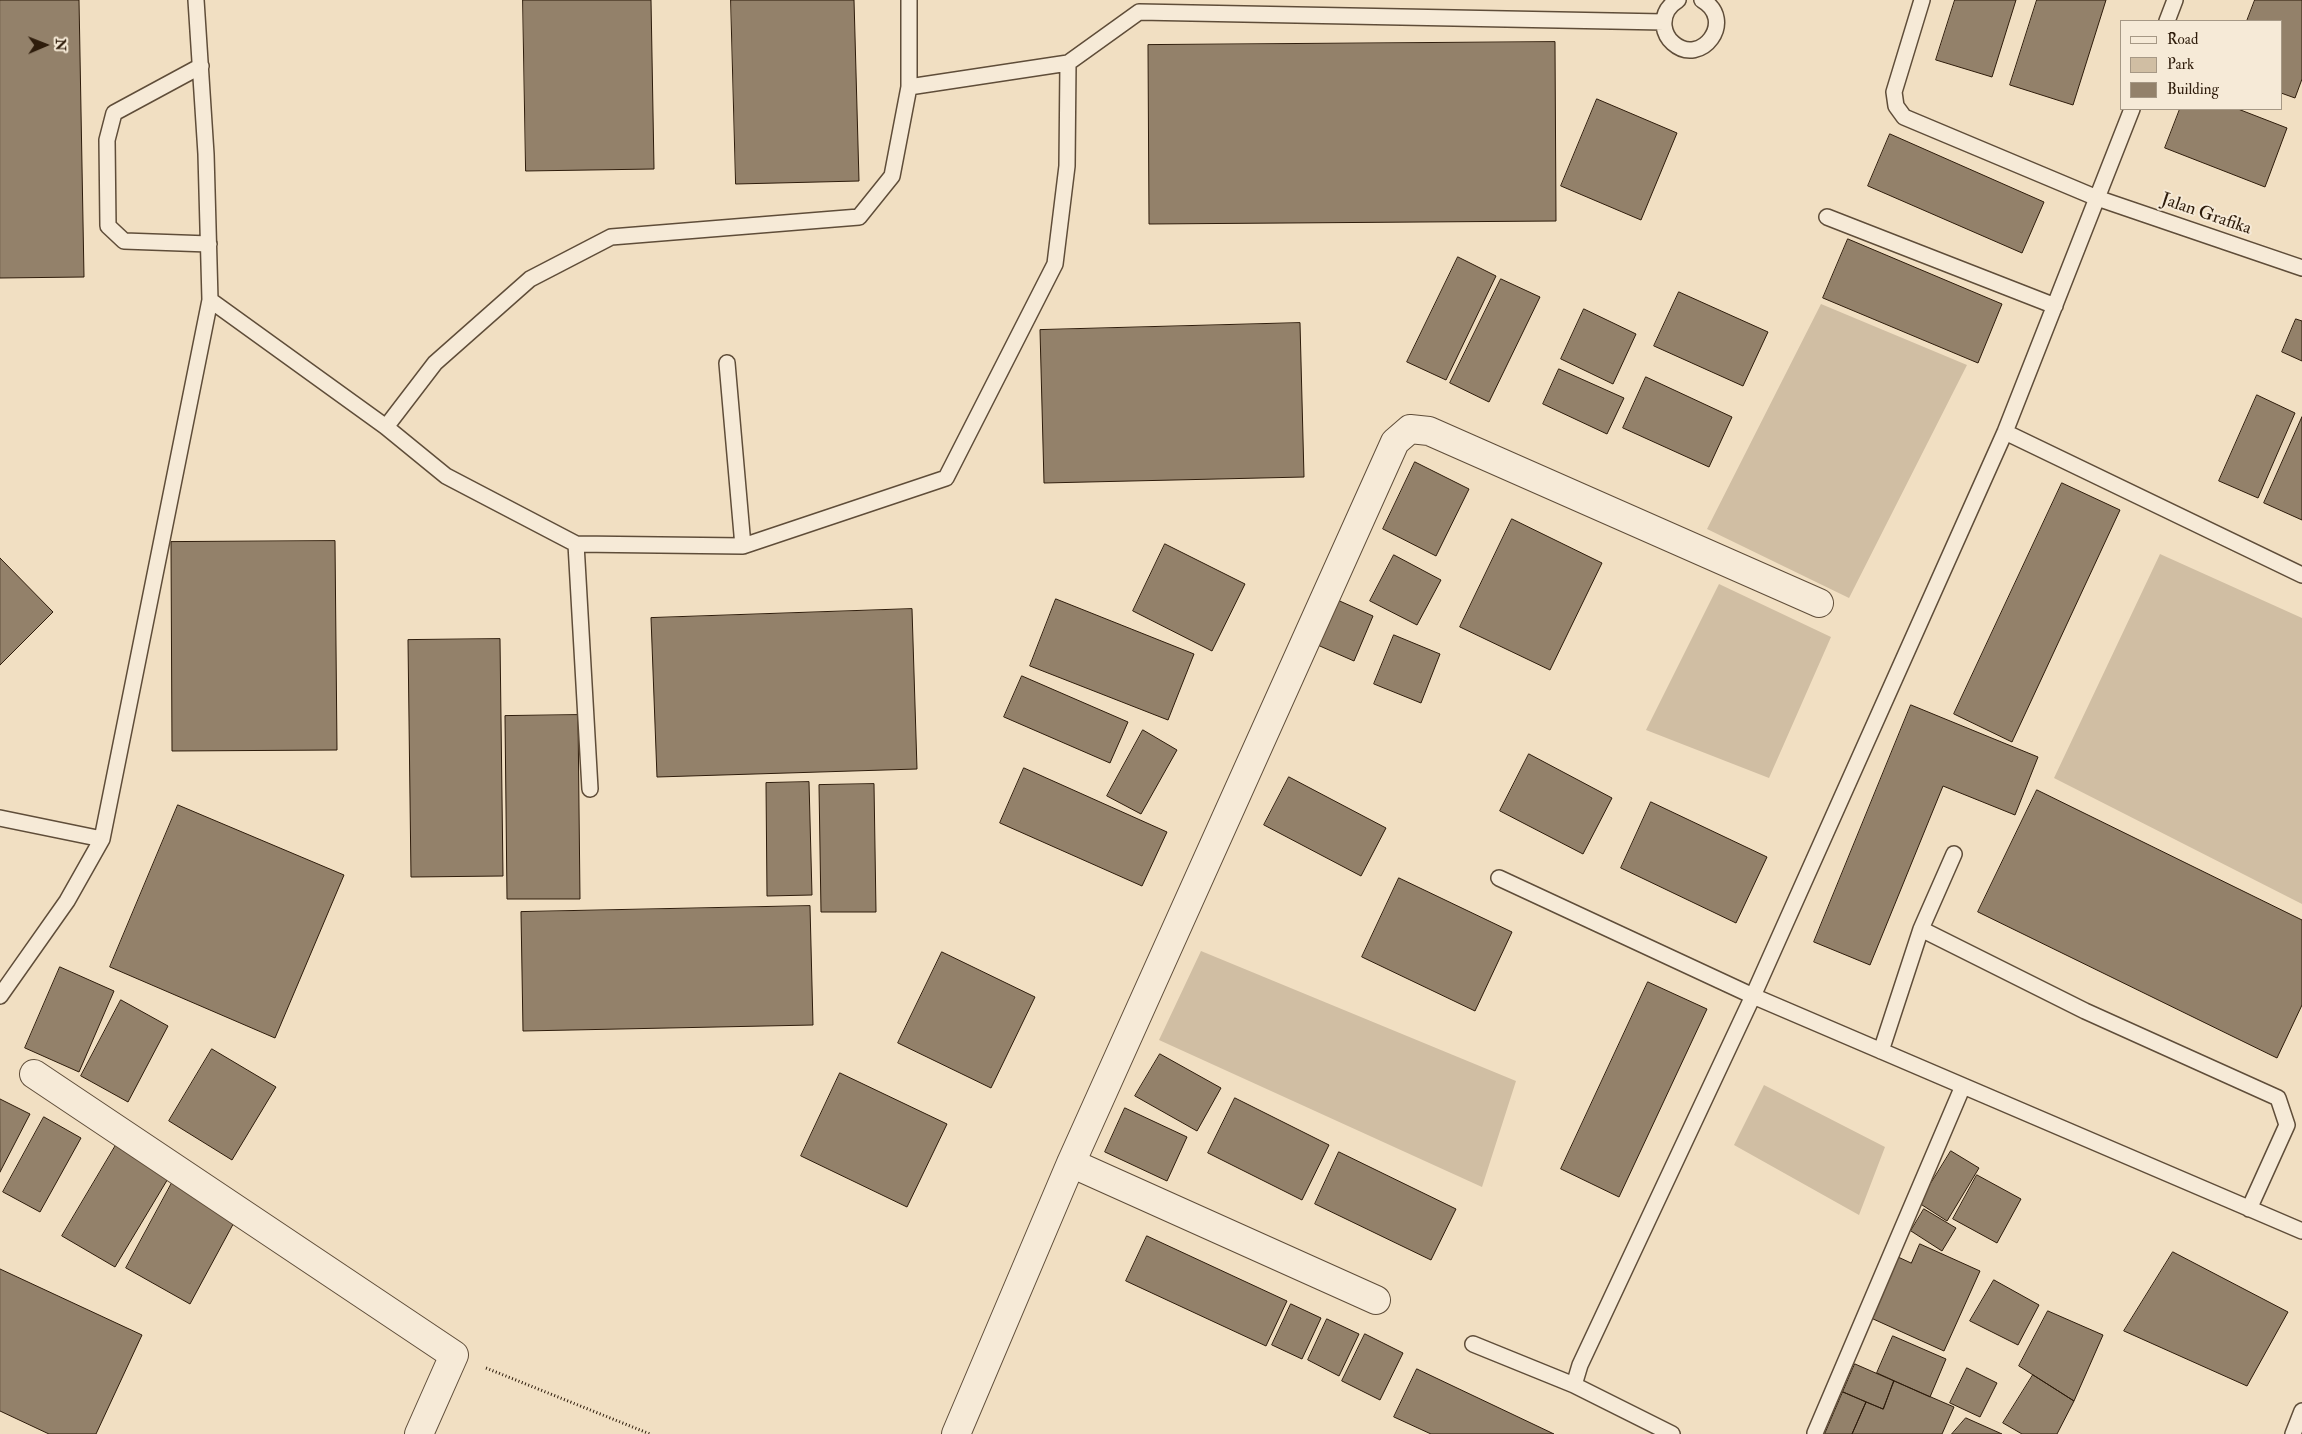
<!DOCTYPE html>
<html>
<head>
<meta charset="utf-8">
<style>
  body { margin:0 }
  #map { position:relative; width:2302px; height:1434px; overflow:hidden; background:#f1dfc2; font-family:"IM FELL Double Pica",serif }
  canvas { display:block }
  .legend { position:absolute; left:2120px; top:20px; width:162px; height:90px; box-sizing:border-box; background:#f6ead7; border:1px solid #a69885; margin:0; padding:6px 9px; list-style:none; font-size:15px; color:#2e1c0b }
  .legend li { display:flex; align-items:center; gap:10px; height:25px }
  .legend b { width:25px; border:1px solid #a69885 }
  .north { position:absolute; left:20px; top:20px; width:50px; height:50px; -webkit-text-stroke:4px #f6ead7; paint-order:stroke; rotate:89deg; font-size:14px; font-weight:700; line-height:20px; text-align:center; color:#2e1c0b }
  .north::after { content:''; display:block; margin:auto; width:18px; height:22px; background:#2e1c0b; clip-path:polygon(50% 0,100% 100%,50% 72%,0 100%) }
</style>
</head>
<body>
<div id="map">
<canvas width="2302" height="1434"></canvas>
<ul class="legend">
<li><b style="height:6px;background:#f6ead7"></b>Road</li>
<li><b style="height:14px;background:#d0bea3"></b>Park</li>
<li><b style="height:14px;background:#93816a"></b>Building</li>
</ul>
<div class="north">N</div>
</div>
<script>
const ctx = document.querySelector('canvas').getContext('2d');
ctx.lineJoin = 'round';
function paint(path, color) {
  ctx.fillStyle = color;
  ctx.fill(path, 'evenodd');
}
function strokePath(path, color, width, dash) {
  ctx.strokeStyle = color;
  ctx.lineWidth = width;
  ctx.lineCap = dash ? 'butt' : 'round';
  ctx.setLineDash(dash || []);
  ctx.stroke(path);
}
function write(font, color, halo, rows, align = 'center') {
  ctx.font = font + ' "IM FELL Double Pica",serif';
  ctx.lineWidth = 4;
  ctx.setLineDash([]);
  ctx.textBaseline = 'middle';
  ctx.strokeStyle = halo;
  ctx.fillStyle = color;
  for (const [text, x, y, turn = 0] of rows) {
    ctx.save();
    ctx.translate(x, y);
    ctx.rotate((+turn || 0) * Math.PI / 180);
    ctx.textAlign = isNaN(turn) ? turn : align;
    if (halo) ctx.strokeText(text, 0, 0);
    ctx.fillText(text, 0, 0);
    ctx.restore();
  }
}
const green = new Path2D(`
  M1821 304 1967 365 1849 598 1707 529Z
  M2160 554 2302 618V904L2054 778Z
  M1719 584 1831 637 1769 778 1646 730Z
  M1201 951 1516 1081 1482 1187 1159 1040Z
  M1764 1085 1885 1147 1859 1215 1734 1145Z`);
const building = new Path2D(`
  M0 0H79L84 277 0 278Z
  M523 0H651L654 169 526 171Z
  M731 0H854L859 181 736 184Z
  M1955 0H2016L1992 77 1936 60Z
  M2037 0H2106L2073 105 2010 85Z
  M2255 0H2302V79L2295 98 2281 93V21H2247Z
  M1555 42 1556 221 1149 224 1148 45Z
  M1597 99 1677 133 1641 220 1561 186Z
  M2180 109H2238L2287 128 2265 187 2165 148Z
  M1890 134 2044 202 2022 253 1868 186Z
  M1848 239 2002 304 1978 363 1823 298Z
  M1458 257 1496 276 1446 380 1407 362Z
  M1501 279 1540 297 1489 402 1450 383Z
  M1679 292 1768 332 1743 386 1654 346Z
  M1584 309 1636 334 1613 384 1561 359Z
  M2296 319 2302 321V361L2282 352Z
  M1300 323 1304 477 1044 483 1040 330Z
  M1559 369 1624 398 1607 434 1543 404Z
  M1646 377 1732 417 1709 467 1623 428Z
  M2257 395 2295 413 2258 498 2219 481Z
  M2302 417V520L2264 503Z
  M1415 462 1469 489 1436 556 1383 529Z
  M2062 483 2120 510 2012 742 1954 714Z
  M1512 519 1602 563 1550 670 1460 627Z
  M335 541 337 750 172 751 171 542Z
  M1165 544 1245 584 1212 651 1133 611Z
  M1394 555 1441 580 1417 625 1370 601Z
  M0 558 53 612 0 665Z
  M1333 598 1373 616 1354 661 1313 643Z
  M1056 599 1194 654 1168 720 1030 666Z
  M912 609 917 769 657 777 651 618Z
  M1394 635 1440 654 1421 703 1374 684Z
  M500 639 503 876 411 877 408 640Z
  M1022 676 1128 722 1110 763 1004 717Z
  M1911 705 2038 757 2015 815 1943 786 1870 965 1814 942Z
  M578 715 580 899H507L505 716Z
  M1143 730 1177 750 1141 814 1107 796Z
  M1529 754 1612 798 1583 854 1500 811Z
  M1024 768 1167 832 1142 886 1000 823Z
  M1289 777 1386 828 1361 876 1264 825Z
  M809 782 812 895 767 896 766 783Z
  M874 784 876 912H821L819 785Z
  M2037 790 2302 920V1005L2277 1058 1978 912Z
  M1651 802 1767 857 1736 923 1621 868Z
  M178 805 344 875 275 1038 110 967Z
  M1399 878 1512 932 1475 1011 1362 957Z
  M810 906 813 1025 523 1031 521 912Z
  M942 952 1035 997 991 1088 898 1043Z
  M60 967 114 991 79 1072 25 1048Z
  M1648 982 1707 1009 1619 1197 1561 1169Z
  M121 1000 168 1026 128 1102 81 1076Z
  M212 1049 276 1087 232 1160 169 1121Z
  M1160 1054 1221 1088 1197 1131 1135 1096Z
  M840 1073 947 1124 907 1207 801 1156Z
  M1235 1098 1329 1145 1302 1200 1208 1153Z
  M0 1099 30 1114 0 1172Z
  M1125 1108 1187 1137 1167 1181 1105 1152Z
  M44 1117 81 1138 40 1212 3 1192Z
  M119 1140 172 1172 115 1267 62 1236Z
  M1951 1151 1979 1168 1947 1221 1919 1203Z
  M1339 1152 1456 1209 1431 1260 1315 1204Z
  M1977 1175 2021 1199 1997 1243 1953 1219Z
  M173 1181 237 1217 190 1304 126 1268Z
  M1924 1209 1956 1228 1942 1251 1911 1231Z
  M1147 1236 1287 1301 1266 1346 1126 1281Z
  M1920 1244 1980 1271 1944 1351 1871 1318 1898 1257 1911 1263Z
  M2173 1252 2288 1312 2247 1386 2124 1331Z
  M0 1269 142 1335 96 1434H49L0 1411Z
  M1994 1280 2039 1305 2018 1345 1970 1321Z
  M1291 1304 1321 1318 1302 1359 1272 1345Z
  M2048 1311 2103 1335 2074 1401 2019 1366Z
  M1327 1319 1359 1334 1339 1376 1308 1360Z
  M1365 1334 1403 1353 1380 1400 1342 1381Z
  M1893 1336 1946 1359 1930 1397 1877 1373Z
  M1855 1364 1894 1381 1883 1409 1843 1392Z
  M1967 1368 1997 1383 1980 1417 1950 1403Z
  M1417 1369 1554 1434H1431L1394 1417Z
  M2033 1375 2074 1401 2057 1434H2022L2003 1423Z
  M1894 1381 1954 1407 1942 1434H1852L1866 1402 1883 1409Z
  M1843 1392 1866 1402 1852 1434H1825Z
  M1966 1418 2002 1434H1952Z`);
const path = new Path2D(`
  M486 1368 650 1434`);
const lane = new Path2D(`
  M196 0 206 154 210 300 386 427 446 476 576 544 590 789
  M909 0V87
  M1678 0C1668 6 1663 15 1664 26 1665 33 1667 38 1673 43 1701 68 1737 20 1702 0
  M1922 0 1894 92 1896 106 1904 117 2097 198 2302 268
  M2167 21 2175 0
  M201 66 114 113 107 140 108 226 124 241 209 244
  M1827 217 2055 306
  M386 427 435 363 530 279 611 237 859 217 892 176 909 87 1068 63 1139 12 1664 22
  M2005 432 2302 575
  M576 544 743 546 727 363
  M743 546 946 478 1055 264 1067 166 1068 63
  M0 818 102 839
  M1499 878 1753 996 2302 1231
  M1921 929 2085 1011 2278 1098 2287 1125 2249 1209
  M0 996 67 901 102 839 210 300
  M1881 1051 1921 929 1954 854
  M1473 1344 1574 1385 1672 1434
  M1574 1385 1580 1365 1753 996 2005 432 2132 109
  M1815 1433 1963 1086
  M2293 1434 2302 1411`);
const street = new Path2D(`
  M34 1074 454 1355 419 1434
  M1071 1163 1376 1300
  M956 1434 1071 1163 1395 442 1410 429 1429 431 1819 603`);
const streetNames = [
  ["Jalan Grafika",2206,215,19]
];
paint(green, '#d0bea3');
paint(building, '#93816a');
strokePath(building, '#2e1c0b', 1);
strokePath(lane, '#5f4d39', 18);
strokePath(street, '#5f4d39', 30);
strokePath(path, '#2e1c0b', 3, [1, 2.5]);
strokePath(lane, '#f6ead7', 15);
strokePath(street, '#f6ead7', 28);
write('18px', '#2e1c0b', '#f6ead7', streetNames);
</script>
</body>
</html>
